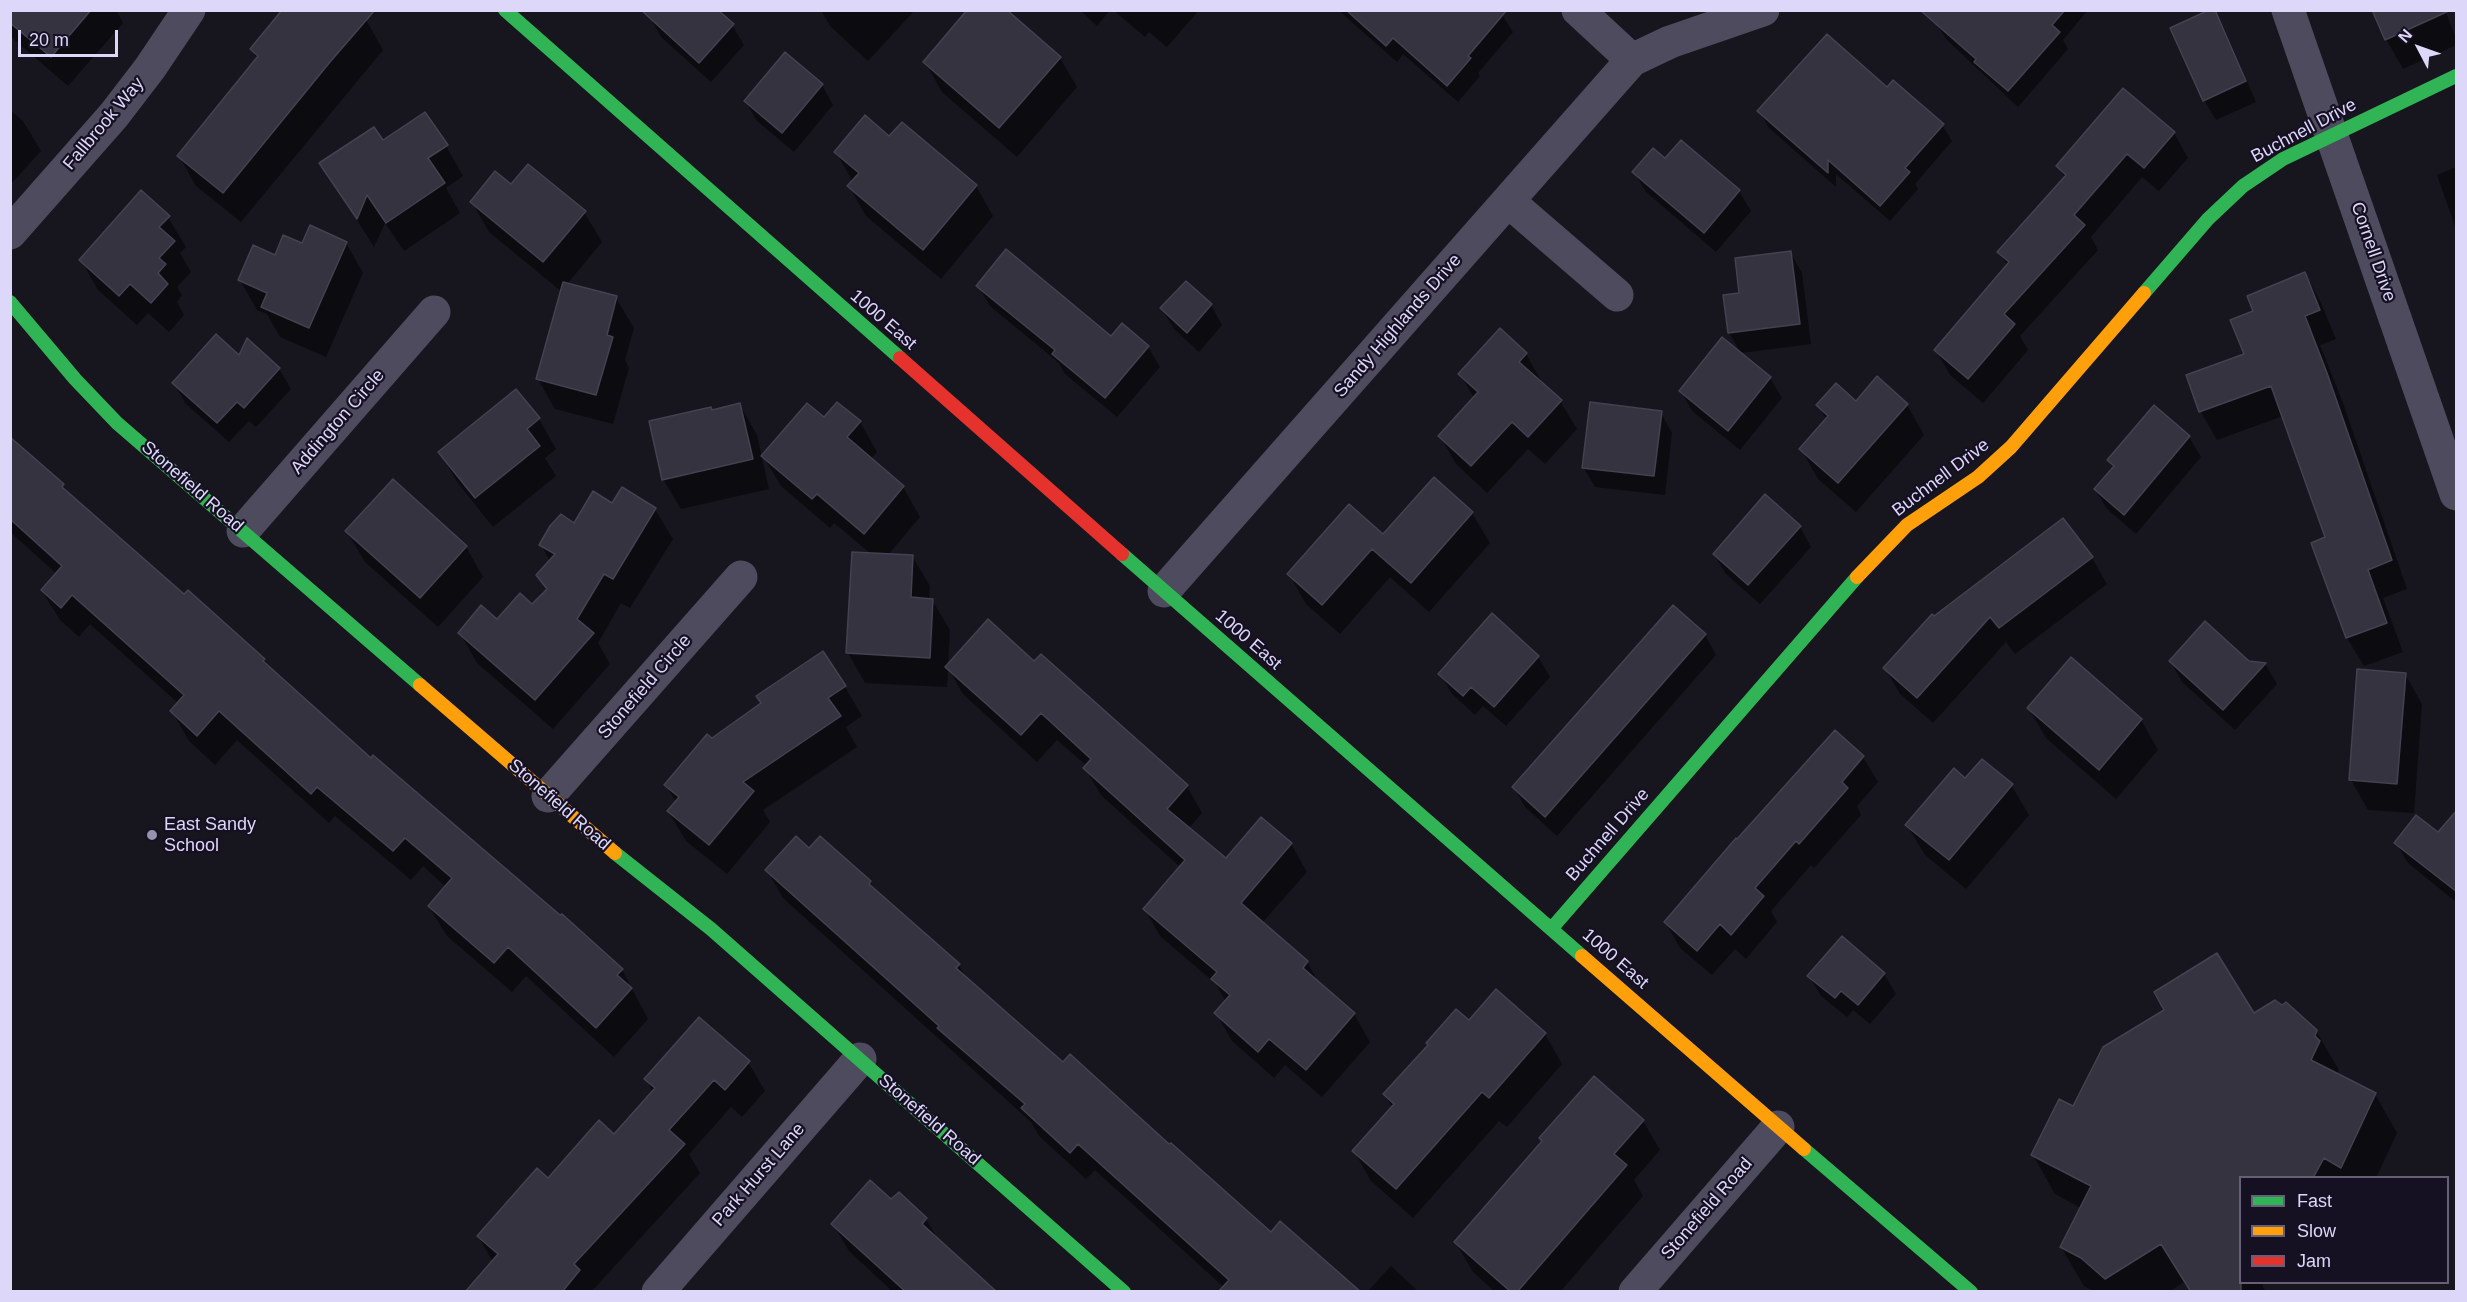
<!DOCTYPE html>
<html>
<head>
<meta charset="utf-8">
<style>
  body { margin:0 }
  #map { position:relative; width:2467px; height:1302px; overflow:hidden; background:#17151e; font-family:Arial,sans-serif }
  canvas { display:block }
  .frame { position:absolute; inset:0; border:12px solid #ddd7fa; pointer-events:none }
  .legend { position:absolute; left:2239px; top:1176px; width:210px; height:108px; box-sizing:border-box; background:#151122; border:2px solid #656078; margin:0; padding:8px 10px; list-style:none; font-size:18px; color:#ddd7fa }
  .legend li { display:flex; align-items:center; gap:12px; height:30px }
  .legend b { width:30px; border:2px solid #656078 }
  .north { position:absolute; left:2389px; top:18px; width:60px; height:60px; -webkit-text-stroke:4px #151122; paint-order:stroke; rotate:311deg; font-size:16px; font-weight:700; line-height:24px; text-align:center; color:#ddd7fa }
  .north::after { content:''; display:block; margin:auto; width:21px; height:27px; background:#ddd7fa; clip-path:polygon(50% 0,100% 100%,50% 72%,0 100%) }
  .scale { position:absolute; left:18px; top:30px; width:100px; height:27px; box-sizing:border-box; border:3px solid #ddd7fa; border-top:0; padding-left:8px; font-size:18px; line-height:21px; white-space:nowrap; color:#ddd7fa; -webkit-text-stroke:4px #151122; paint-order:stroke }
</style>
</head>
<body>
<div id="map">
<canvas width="2467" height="1302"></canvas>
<div class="frame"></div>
<ul class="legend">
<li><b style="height:8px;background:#30b455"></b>Fast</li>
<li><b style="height:8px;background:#ff9f0a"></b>Slow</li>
<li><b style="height:8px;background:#e5322d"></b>Jam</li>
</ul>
<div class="north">N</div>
<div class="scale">20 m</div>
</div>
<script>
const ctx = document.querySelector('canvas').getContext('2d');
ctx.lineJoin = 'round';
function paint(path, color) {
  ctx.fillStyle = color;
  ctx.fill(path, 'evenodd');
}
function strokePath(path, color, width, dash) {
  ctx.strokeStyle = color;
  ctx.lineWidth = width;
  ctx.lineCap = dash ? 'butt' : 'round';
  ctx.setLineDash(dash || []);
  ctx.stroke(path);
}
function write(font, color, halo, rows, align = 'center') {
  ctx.font = font + ' Arial,sans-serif';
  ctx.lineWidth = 4.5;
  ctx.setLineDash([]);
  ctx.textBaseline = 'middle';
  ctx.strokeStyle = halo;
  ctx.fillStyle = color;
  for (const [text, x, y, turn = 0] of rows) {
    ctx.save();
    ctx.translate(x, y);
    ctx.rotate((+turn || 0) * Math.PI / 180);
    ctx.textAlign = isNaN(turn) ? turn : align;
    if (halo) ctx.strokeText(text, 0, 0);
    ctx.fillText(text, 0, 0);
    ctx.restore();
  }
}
const shadow = new Path2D(`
  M10 10H116L123 23 68 86 10 36Z
  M821 10H915L868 61 830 26Z
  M1080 10H1110L1097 26Z
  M1113 10H1199L1167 47 1149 32 1145 37Z
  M1338 10H1499L1513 32 1478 73 1480 76 1458 102 1403 54 1397 62Z
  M1947 10H2088L2063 40 2068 49 2018 107 1946 39 1936 23Z
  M2213 10 2225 30 2256 102 2216 120 2204 100Z
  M2445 10 2456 38V45L2403 69 2386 39Z
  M650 17 732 25 744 45 711 82 661 37Z
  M366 20 383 50 241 222 196 186 179 156 257 59 252 49Z
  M1060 58 1077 87 1017 157 942 92 925 62Z
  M822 85 833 105 794 152 757 121 745 101Z
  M1887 89 1942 125 1952 141 1915 184 1918 189 1890 221 1836 174V187L1769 128 1759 111Z
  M2123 90 2174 133 2188 158 2159 191 2142 177 2091 237 2098 250 2020 336 2028 350 1983 403 1950 375 1936 350 2008 266 1999 252 2065 178 2058 166Z
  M10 110 23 121 41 151 10 185Z
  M902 124 976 186 993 216 941 279 866 216 849 186 853 182 836 152 890 138Z
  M382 143 446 146 463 176 446 188 460 213 404 251 385 223 374 247 321 163Z
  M1665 160 1739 191 1751 211 1716 252 1646 192 1634 172Z
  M2456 167V229L2437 175Z
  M512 187 584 212 602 242 567 284 616 298 634 328 625 360 629 368 613 424 555 409 538 379 562 292 489 232 472 202Z
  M168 217 186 247 180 253 191 272 177 287 182 295 177 302 184 315 169 332 148 313 137 325 98 290 81 260Z
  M346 243 363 273 326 357 280 337 267 314 257 310 240 280 275 257 303 245Z
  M1790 252 1802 273 1811 344 1741 353 1729 333 1725 296 1741 294Z
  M2305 274 2321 303 2336 339 2320 345 2343 403 2407 589 2383 598 2403 652 2364 666 2347 638 2327 538 2283 416 2217 440 2201 412 2188 376 2246 355 2254 312Z
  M978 286 1111 338 1148 347 1160 367 1117 417 1065 374 1059 363 990 306Z
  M1211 305 1222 325 1199 352 1174 329 1162 309Z
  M248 340 279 369 291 389 256 427 249 421 229 442 185 403 174 383 240 357Z
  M1722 340 1770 378 1782 398 1740 450 1692 411 1681 391Z
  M1526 354 1542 382 1541 383 1560 401 1577 429 1545 464 1528 449 1487 493 1456 464 1440 436 1474 398 1460 374Z
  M516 391 539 419 556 449 545 458 556 476 493 527 457 482 440 452Z
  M1856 403 1907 405 1924 435 1856 512 1818 479 1801 449 1827 420 1818 405Z
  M740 405 757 435 769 489 681 509 663 479 712 411Z
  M2154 408 2189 437 2201 457 2136 534 2107 509 2095 489 2114 468 2109 460Z
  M1661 413 1672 433 1665 495 1595 487 1583 467Z
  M824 419 860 422 877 452 871 459 903 487 920 517 888 555 912 556 930 586 929 600H932L950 630 948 666 1035 663 1187 786 1202 813 1188 829 1226 861 1261 819 1291 844 1307 872 1262 923 1307 962 1320 985 1354 1014 1370 1042 1322 1097 1285 1065 1274 1078 1232 1041 1216 1013 1226 1002 1216 984 1160 936 1145 909 1180 867 1101 795 1085 768 1087 766 1057 740 1037 762 963 694 948 668 947 687 865 683 848 653 871 554 834 523 830 528 781 486 763 456Z
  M10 439 63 485 69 495 184 596 264 660 269 668 371 760 622 970 648 1019 614 1057 526 976 512 992 447 936 429 907 446 887 423 866 411 880 335 816 329 823 237 740 215 765 189 741 172 711 179 704 90 624 79 637 60 620 42 591 57 574 10 532Z
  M1434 479 1472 513 1490 543 1429 612 1390 577 1340 634 1306 604 1289 574 1383 536Z
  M622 489 655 509 673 539 630 608 621 603 598 643 610 664 553 729 477 663 460 633 498 622 532 606 547 591 538 575 550 561 541 545 613 505Z
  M1800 527 1811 547 1760 604 1726 574 1714 554Z
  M347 532 466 547 483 577 438 627 365 562Z
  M2092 558 2107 584 2015 654 2006 642 1933 723 1900 694 1885 668 1934 618Z
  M1673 607 1705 635 1716 655 1557 836 1525 807 1514 787Z
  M1538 657 1550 677 1506 726 1483 706 1475 715 1452 694 1440 674Z
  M2171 662 2265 664 2277 684 2235 730 2182 682Z
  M2405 674 2422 704 2414 813 2368 810 2351 780Z
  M845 687 862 716 846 727 857 747 763 810 770 822 727 874 686 841 668 811 676 802 666 785 712 740Z
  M2029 709 2141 720 2158 750 2116 799 2046 738Z
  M1863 757 1878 782 1857 806 1861 815 1814 868 1811 865 1771 911 1777 922 1746 959 1735 949 1712 975 1680 948 1666 923Z
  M1966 780 2011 785 2029 815 1966 889 1925 855 1907 825Z
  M2456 824V902L2408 863 2396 843 2438 834Z
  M809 850 870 882 876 892 959 965 968 981 1063 1064 1169 1147 1271 1234 1229 1292 1095 1170 1086 1179 1039 1136 1031 1122 783 898 767 870Z
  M1884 974 1896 994 1870 1024 1853 1010 1847 1017 1821 996 1809 976Z
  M2253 1015 2316 1031 2339 1070 2337 1074 2375 1094 2397 1133 2376 1178H2240V1282H2266L2262 1285 2266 1292H2190L2184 1282 2169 1292H2095L2084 1286 2061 1247 2081 1208 2055 1194 2033 1155 2074 1108Z
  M1469 1022 1545 1034 1562 1064 1507 1127 1499 1121 1413 1218 1371 1181 1354 1151 1392 1107 1385 1095Z
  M748 1062 765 1091 742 1117 731 1107 689 1154 700 1173 591 1292H467L493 1262 478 1236 548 1180 614 1136 653 1092 646 1079Z
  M1643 1121 1660 1150 1634 1180 1643 1196 1560 1292H1495L1473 1272 1456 1243Z
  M892 1201 926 1219 940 1243 994 1292H893L849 1251 833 1224Z
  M1391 1266 1419 1292H1367Z`);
const building = new Path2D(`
  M10 10H91L51 57 10 23Z
  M282 10H375L330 62 223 193 177 156 258 56 250 49Z
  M641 10H718L734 24 699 63Z
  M967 10H1007L1061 57 999 128 923 62Z
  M1346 10H1507L1468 56 1471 58 1447 86 1393 38 1386 46Z
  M1920 10H2065L2052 25 2060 32 2008 91 1974 62 1976 59Z
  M2209 10H2215L2246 81 2203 101 2170 28Z
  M2372 10H2451L2385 40Z
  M1827 34 1887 87 1893 80 1944 124 1905 168 1910 172 1880 206 1828 160V173L1757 111Z
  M785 52 823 84 782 133 744 101Z
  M2123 88 2175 132 2144 168 2127 154 2074 215 2085 225 2004 314 2015 324 1968 379 1934 350 2009 262 1997 252 2066 175 2056 166Z
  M425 112 448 145 428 158 445 183 386 223 367 195 357 219 319 163 374 127 383 140Z
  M865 115 889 136 902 122 977 185 923 250 847 186 859 173 834 152Z
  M1681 140 1740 190 1704 233 1632 172 1653 148 1665 158Z
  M528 164 586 211 543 262 470 202 495 171 511 184Z
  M141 190 170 216 159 227 175 241 159 258 166 264 158 273 168 284 151 303 130 284 119 296 79 260Z
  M310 225 347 242 309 328 261 307 267 293 238 280 253 245 275 255 283 235 302 243Z
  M1006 249 1111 336 1122 323 1149 346 1105 398 1052 354 1055 350 976 286Z
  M1791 251 1800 324 1728 333 1723 295 1739 293 1735 258Z
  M2305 272 2320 310 2305 316 2327 373 2392 560 2368 570 2387 623 2346 638 2311 543 2325 537 2271 386 2199 412 2186 375 2244 354 2230 320 2253 311 2247 296Z
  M1186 281 1212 304 1187 333 1160 308Z
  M563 282 617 296 607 335 613 337 596 395 536 379Z
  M1500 328 1527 353 1519 362 1562 400 1528 437 1512 422 1471 466 1438 436 1478 392 1458 374Z
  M216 334 239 355 247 338 280 368 244 408 237 402 217 423 172 383Z
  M1722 337 1771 377 1728 431 1679 391Z
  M1877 376 1908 404 1838 483 1799 449 1828 416 1816 405 1836 383 1856 401Z
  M516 389 540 418 527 429 540 446 475 498 438 452Z
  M837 402 861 421 847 437 904 486 864 534 817 494 812 499 761 456 807 403 824 417Z
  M1590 402 1662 411 1654 476 1582 468Z
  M740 403 753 459 662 480 649 421 711 407 712 410Z
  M2154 405 2190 436 2124 515 2094 489 2114 466 2107 460Z
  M10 437 64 484 62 487 184 594 188 590 265 659 263 661 371 758 373 755 560 915 562 914 623 969 617 975 632 988 596 1028 508 947 494 963 428 906 452 878 405 838 393 851 317 787 311 794 219 711 197 736 170 711 184 695 72 595 61 608 41 590 62 566 10 519Z
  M1434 477 1473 512 1411 583 1372 549 1322 605 1287 574 1349 504 1383 534Z
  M393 479 467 546 420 598 345 531Z
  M622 487 656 508 613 579 604 574 577 619 594 633 535 700 458 633 481 605 497 619 520 593 532 604 547 589 536 575 555 554 539 545 550 526 561 514 574 523 593 491 612 503Z
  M1765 494 1801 526 1748 585 1713 554Z
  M2063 518 2093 557 1999 628 1990 617 1917 698 1883 668 1932 614 1934 616Z
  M852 552 913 555 911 597 933 599 930 658 846 653Z
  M1673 605 1706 634 1545 817 1512 787Z
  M1492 613 1539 656 1494 707 1471 687 1463 696 1438 674Z
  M988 619 1034 661 1041 654 1188 785 1167 809 1226 858 1261 817 1292 843 1241 903 1308 961 1303 968 1355 1013 1306 1070 1269 1039 1258 1052 1214 1013 1230 995 1211 979 1217 972 1143 909 1185 860 1083 768 1091 759 1041 713 1021 735 945 667Z
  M2205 621 2249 661 2266 663 2223 710 2169 661Z
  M823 651 846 686 828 698 841 716 743 782 754 791 709 845 667 811 679 797 664 785 707 734 712 738 761 703 756 696Z
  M2071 657 2142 719 2099 770 2027 708Z
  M2357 669 2406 673 2397 784 2349 780Z
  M1835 730 1864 756 1842 782 1848 788 1799 844 1796 841 1755 888 1764 896 1731 935 1720 924 1697 951 1664 922 1736 838 1737 839Z
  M1982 759 2013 784 1949 860 1905 825 1954 768 1965 778Z
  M2457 810V892L2394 843 2416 815 2438 832Z
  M796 836 809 848 820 836 871 881 869 884 960 964 956 968 1063 1062 1070 1054 1169 1144 1171 1143 1271 1232 1280 1221 1361 1292H1218L1229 1280 1078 1144 1070 1153 1021 1108 1025 1104 937 1028 939 1026 765 870Z
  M1842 936 1885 973 1858 1005 1841 991 1835 998 1807 976Z
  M2217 953 2254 1013 2275 1000 2282 1005 2286 1002 2317 1030 2315 1036 2320 1041 2311 1060 2376 1093 2341 1168 2324 1158 2313 1178H2241V1292H2191L2161 1244 2105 1279 2081 1258 2060 1247 2091 1186 2031 1155 2059 1099 2073 1106 2103 1047 2164 1010 2154 992Z
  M1496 989 1546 1033 1489 1098 1482 1092 1396 1189 1352 1151 1394 1104 1383 1094 1428 1045 1426 1043 1456 1009 1469 1020Z
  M699 1017 750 1061 725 1090 714 1080 669 1130 685 1144 574 1264 580 1270 562 1292H465L498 1254 477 1236 537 1168 548 1178 599 1120 614 1134 655 1088 644 1079Z
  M1594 1076 1644 1120 1614 1154 1627 1165 1517 1292H1511L1454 1242 1542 1141 1539 1138Z
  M870 1180 891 1199 899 1192 927 1218 922 1224 997 1292H906L831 1224Z`);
const street = new Path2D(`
  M1578 10 1632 60
  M2288 10 2456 494
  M1508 201 1617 295
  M10 233 114 115 150 68 189 10
  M243 531 434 312
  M1164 591 1632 60 1670 42 1763 10
  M548 796 741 577
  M658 1292 860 1059
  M1635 1292 1778 1127`);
const fast = new Path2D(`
  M505 10 900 358
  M2144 293 2208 219 2243 186 2283 159 2456 76
  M10 302 75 379 117 423 420 685
  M1122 554 1582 956
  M615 853 711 929 1124 1292
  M1552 928 1857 577
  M1804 1149 1971 1292`);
const slow = new Path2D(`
  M1857 577 1907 525 1978 477 2011 447 2144 293
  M420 685 615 853
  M1582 956 1804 1149`);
const jam = new Path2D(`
  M900 358 1122 554`);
const markers = [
  [152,835,6,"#9893ad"]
];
const streetNames = [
  ["Fallbrook Way",104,124,-50],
  ["Buchnell Drive",2304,131,-28],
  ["Cornell Drive",2373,252,71],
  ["1000 East",883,320,41],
  ["Sandy Highlands Drive",1398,326,-49],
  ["Addington Circle",338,422,-49],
  ["Buchnell Drive",1941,478,-37],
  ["Stonefield Road",192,487,41],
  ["1000 East",1248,640,41],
  ["Stonefield Circle",645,687,-49],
  ["Stonefield Road",559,805,41],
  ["Buchnell Drive",1608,835,-49],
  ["1000 East",1615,959,41],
  ["Stonefield Road",929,1120,41],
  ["Park Hurst Lane",759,1175,-49],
  ["Stonefield Road",1707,1209,-49]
];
const poiNames = [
  ["East Sandy",164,825],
  ["School",164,846]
];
paint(shadow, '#0007');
paint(building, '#363340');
strokePath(building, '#444151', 1.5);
strokePath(street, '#4d4b5d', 33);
strokePath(fast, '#30b455', 14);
strokePath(slow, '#ff9f0a', 14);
strokePath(jam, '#e5322d', 14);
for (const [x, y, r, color] of markers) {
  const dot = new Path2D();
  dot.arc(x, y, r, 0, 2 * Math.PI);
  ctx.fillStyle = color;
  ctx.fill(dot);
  strokePath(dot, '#151122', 2);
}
write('18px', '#ddd7fa', '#151122', streetNames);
write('18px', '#ddd7fa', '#151122', poiNames, 'left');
</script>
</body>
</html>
